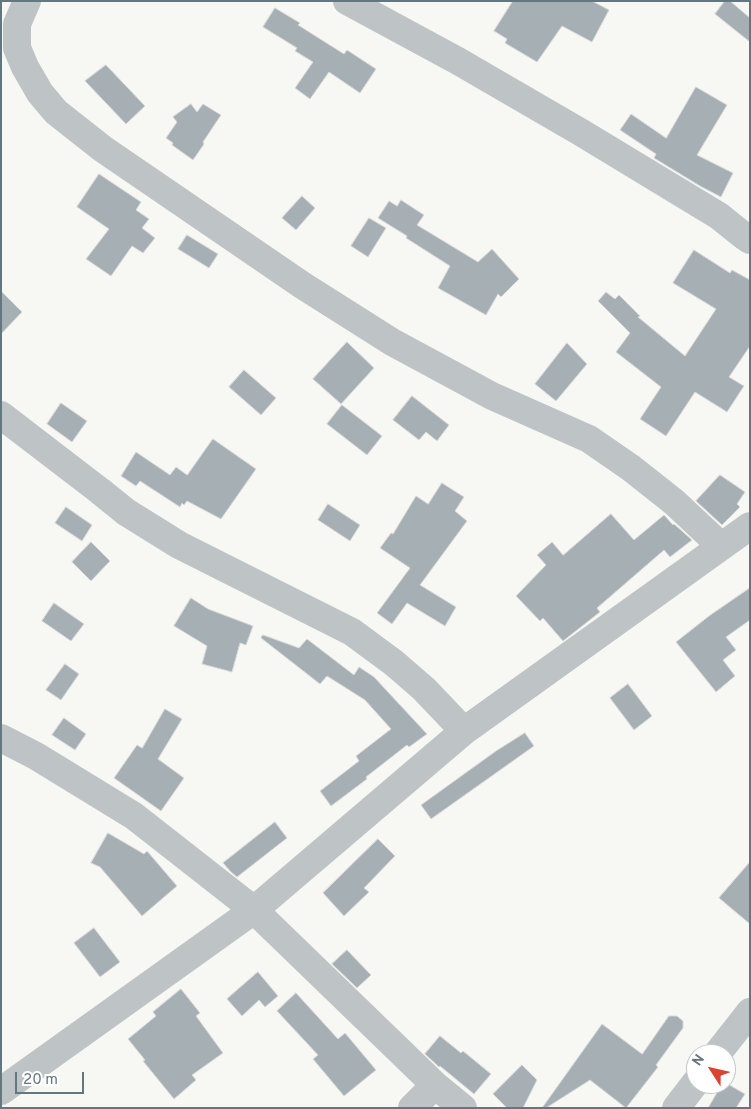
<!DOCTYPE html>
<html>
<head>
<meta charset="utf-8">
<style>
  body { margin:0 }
  #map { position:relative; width:751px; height:1109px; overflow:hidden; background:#f7f7f4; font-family:Overpass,sans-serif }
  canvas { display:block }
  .frame { position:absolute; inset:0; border:2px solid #64767e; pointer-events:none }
  .north { position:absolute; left:686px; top:1044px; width:50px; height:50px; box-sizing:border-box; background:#fff; border:1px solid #c1c8cb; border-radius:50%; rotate:305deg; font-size:14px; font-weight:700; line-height:20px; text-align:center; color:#64767e }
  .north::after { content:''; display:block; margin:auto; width:18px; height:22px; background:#da4331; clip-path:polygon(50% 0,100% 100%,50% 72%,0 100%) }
  .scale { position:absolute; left:15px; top:1072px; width:69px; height:22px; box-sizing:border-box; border:2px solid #64767e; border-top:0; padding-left:6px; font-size:15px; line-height:18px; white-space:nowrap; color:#64767e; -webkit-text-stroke:4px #fff; paint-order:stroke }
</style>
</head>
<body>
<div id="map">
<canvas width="751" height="1109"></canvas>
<div class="frame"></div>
<div class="north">N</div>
<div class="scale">20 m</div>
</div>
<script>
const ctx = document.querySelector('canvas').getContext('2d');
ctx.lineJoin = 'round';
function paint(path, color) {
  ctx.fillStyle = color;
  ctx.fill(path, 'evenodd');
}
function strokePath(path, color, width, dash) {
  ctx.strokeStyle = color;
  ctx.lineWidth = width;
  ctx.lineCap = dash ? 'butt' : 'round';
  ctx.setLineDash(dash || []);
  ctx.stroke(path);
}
const building = new Path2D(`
  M513 1H592L609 10 592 42 562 26 537 62 505 43 507 39 494 31Z
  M725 1H730L750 18V42L715 14Z
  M275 8 300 23 298 25 344 54 347 50 376 69 360 93 329 72 310 99 295 88 313 62 295 51 297 48 263 27Z
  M106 65 145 106 126 124 85 81Z
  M696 87 727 105 697 155 733 173 721 197 700 186 654 158 656 154 620 130 631 114 666 138Z
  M191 104 197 112 203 104 221 115 203 142 204 144 193 160 172 145 173 143 166 138 177 122 173 117Z
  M99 174 141 202 136 210 149 219 142 228 155 238 143 253 132 246 111 276 86 259 109 229 77 207Z
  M302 196 315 208 296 230 282 218Z
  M401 200 424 215 417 225 478 262 492 249 519 279 501 297 498 294 486 315 438 288 450 266 406 238 407 236 378 218 389 201 397 206Z
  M369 218 386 228 368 257 351 246Z
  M187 235 218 254 209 268 178 249Z
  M694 250 730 273 732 270 750 280V346L729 377 744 386 727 412 695 392 666 436 640 419 661 387 616 352 630 333 598 301 606 292 615 299 619 295 640 316 638 317 685 356 716 309 673 283Z
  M1 291 22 312 1 334Z
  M347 342 374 368 341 404 313 379Z
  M567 343 587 364 556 401 535 384Z
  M244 370 276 398 261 415 229 387Z
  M412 396 449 425 437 441 426 432 419 440 393 420Z
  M61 403 87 421 72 442 47 424Z
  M342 405 382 436 367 455 327 424Z
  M213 439 256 469 221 519 187 501 184 505 182 503 180 507 140 481 136 486 121 476 136 452 170 475 176 467 187 475Z
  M720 475 745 492 737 504 740 507 722 525 696 501Z
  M442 483 464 497 455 511 467 521 420 585 456 607 445 626 407 603 392 624 377 613 410 568 380 548 391 533 393 534 416 496 428 504Z
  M328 504 360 525 350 541 318 520Z
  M66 507 92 525 82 541 55 523Z
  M611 514 634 540 664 515 673 525 674 524 692 540 670 557 664 550 597 608 600 612 563 641 543 618 540 621 516 596 546 565 537 555 552 542 563 555Z
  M91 542 110 561 91 581 72 562Z
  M750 588V620L726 637 736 650 723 660 735 676 716 692 676 642 709 616Z
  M191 598 208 609 253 626 246 645 240 643 232 672 202 664 207 646 174 626Z
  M54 603 84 624 71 641 42 621Z
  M263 635 299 648 307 639 354 675 359 667 374 677 427 734 409 747 407 745 366 777 367 779 331 806 320 791 359 761 356 756 391 729 365 700 327 676 320 684 261 638Z
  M65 664 79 674 61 700 46 690Z
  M628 684 652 716 634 730 610 698Z
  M165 709 182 719 158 759 184 778 161 811 114 778 137 745 142 748Z
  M64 718 86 734 75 750 52 735Z
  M525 733 534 746 431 819 421 805 496 751Z
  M275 822 287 838 237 877 231 872 223 863Z
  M108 833 144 854 147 851 177 886 142 916 100 867 91 863Z
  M378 839 395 856 364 888 369 892 344 916 323 893Z
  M750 862V924L719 898Z
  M94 928 120 962 100 977 74 943Z
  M347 950 371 975 357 988 332 964Z
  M258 972 278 996 265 1007 259 1000 242 1016 227 999Z
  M181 989 200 1013 196 1016 223 1053 192 1075 196 1080 174 1099 143 1061 145 1060 128 1039 156 1016 153 1012Z
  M296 993 338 1039 345 1033 376 1070 344 1096 313 1059 318 1055 277 1011Z
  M669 1016H677L683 1021V1028L656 1065 658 1067 626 1108 590 1080 546 1108H542L602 1024 642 1054Z
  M440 1036 461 1053 463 1051 491 1074 474 1094 440 1066 439 1067 425 1054Z
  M522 1065 537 1080 523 1108H507L493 1094Z
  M726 1083 745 1094 736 1108H708L722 1084H726Z`);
const minor = new Path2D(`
  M27 1 17 24V48L25 67 40 93 56 112 103 149 302 285 392 342 492 396 589 439 631 468 674 502 721 546
  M347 1 458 61 582 133 719 216 744 236 750 240
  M1 415 100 491 126 512 179 545 352 632 394 663 424 689 464 731
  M1 738 36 756 134 816 254 910 435 1085 463 1108
  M717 1054 750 1012
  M1 1091 254 910 464 731 750 526
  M412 1108 435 1085
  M676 1108 696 1082`);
paint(building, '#a6b0b4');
strokePath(building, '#d9d8d7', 1);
strokePath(minor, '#bec4c6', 28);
</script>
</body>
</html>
